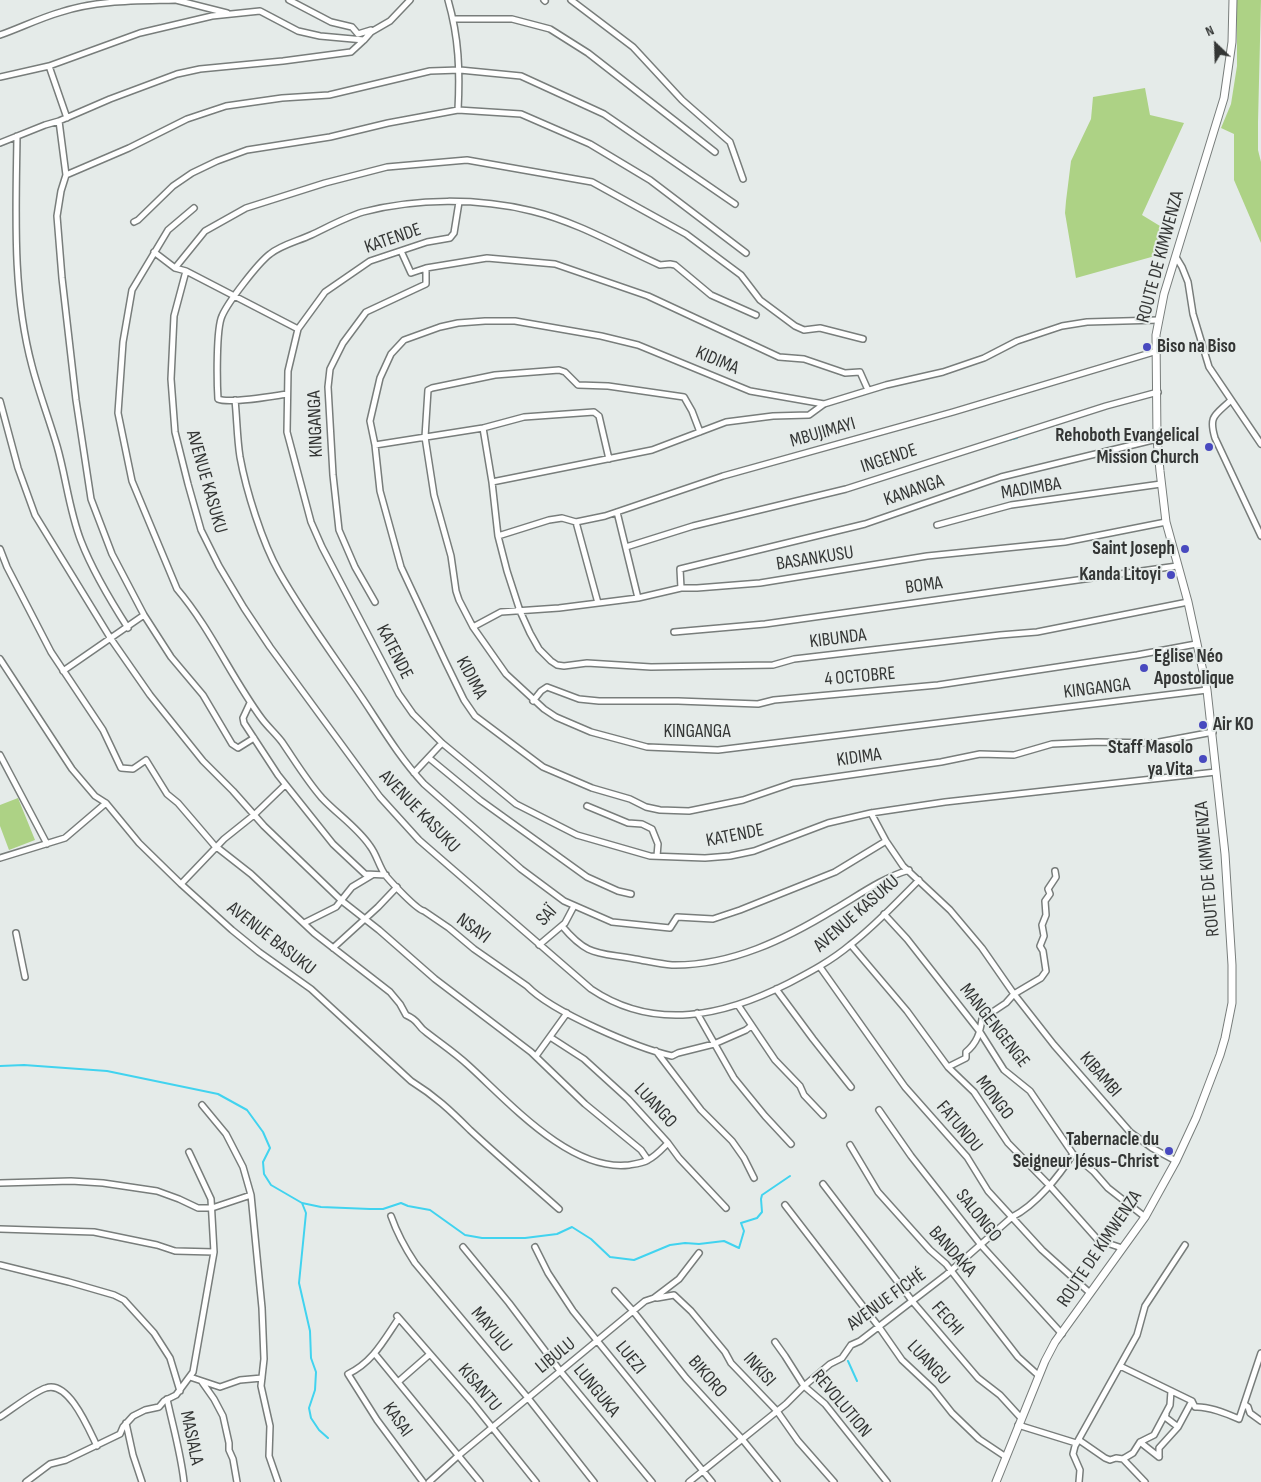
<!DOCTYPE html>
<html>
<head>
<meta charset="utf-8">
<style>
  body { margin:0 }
  #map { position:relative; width:1261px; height:1482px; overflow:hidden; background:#e5ebe9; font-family:"Sofia Sans Condensed",sans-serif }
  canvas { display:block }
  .north { position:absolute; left:1191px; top:20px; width:50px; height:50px; -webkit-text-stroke:4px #e5ebe9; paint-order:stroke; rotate:336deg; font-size:14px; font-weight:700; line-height:20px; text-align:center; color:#343635 }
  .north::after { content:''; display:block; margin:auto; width:18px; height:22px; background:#343635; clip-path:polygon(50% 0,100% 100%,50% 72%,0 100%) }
</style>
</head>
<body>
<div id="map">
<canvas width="1261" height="1482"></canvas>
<div class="north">N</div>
</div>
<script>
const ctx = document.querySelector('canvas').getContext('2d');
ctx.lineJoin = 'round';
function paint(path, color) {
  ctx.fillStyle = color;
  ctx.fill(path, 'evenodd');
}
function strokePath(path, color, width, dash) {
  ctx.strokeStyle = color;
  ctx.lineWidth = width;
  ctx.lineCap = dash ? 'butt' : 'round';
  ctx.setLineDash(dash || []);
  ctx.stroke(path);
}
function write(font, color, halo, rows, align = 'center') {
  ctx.font = font + ' "Sofia Sans Condensed",sans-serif';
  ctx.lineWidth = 4;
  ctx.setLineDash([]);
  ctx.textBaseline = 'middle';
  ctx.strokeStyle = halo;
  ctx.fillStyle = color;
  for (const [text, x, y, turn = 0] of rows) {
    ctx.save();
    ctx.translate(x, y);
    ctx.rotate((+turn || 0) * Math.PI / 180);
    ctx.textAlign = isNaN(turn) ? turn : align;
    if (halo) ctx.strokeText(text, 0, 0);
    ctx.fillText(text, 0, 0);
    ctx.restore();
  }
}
const green = new Path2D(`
  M1237 0H1261L1258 122V150L1261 162V243L1234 180V134L1221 128 1231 104 1237 66Z
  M1145 88 1150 115 1184 123 1142 215 1160 226 1155 256 1076 278 1065 213 1066 201 1071 161 1091 119 1093 97Z
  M18 798 35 840 9 850 0 826V805Z`);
const stream = new Path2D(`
  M1003 441 1017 438
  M0 1066 24 1065 107 1071 218 1094 247 1110 263 1132 270 1148 263 1162 264 1174 271 1185 302 1203 306 1213 299 1283 310 1331 311 1358 316 1372 315 1390 309 1408 311 1418 319 1430 328 1438
  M302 1203 321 1207 370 1209H383L401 1203 408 1206 430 1210 465 1235 482 1238H525L557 1234 572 1227 591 1239 610 1257 634 1260 670 1245 685 1243 699 1244 724 1241 739 1248 744 1231 741 1223 757 1218 762 1212 761 1199 762 1195 790 1176
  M848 1361 857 1381`);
const street = new Path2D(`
  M176 0 227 13
  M289 0 331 22 352 27 358 34 371 30V32
  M448 0C459 38 460 71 458 110
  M544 0 545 1
  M571 0 633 47 682 100 730 142 743 179
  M453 19H512L550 29 588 53 715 152
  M0 35C20 28 40 18 61 12 98 0 137 1 175 0
  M49 66 67 118
  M0 77 49 66 140 33 212 16 260 11 298 31 320 36 364 40 371 32 390 21 410 0
  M59 121 66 175 61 191 57 216 62 278 76 400 91 499 112 554 144 615 171 657 203 695 232 744 238 748 254 738
  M17 136C16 213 12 291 32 366 39 393 49 419 57 446 66 477 69 510 81 541 93 572 110 600 128 628
  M0 143 45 125 59 121 110 99 177 74 200 69 283 61 351 52 364 40
  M66 175 129 148 187 119 226 106 282 98 329 95 430 71 460 70 521 76 604 114 735 204
  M459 202 454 233 450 238 427 242 370 261 325 292 298 329 288 371 287 432 311 522 322 547 399 694 413 714 442 743 516 804 577 835 650 856 705 858 730 856 754 851 828 823 871 813 945 802 1216 772
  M194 208 168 230 132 290 123 342 118 413 132 481 177 589C211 629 231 677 262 719 268 727 276 734 282 742 295 761 307 781 322 798 337 814 357 827 370 846 377 855 379 867 386 876 392 883 417 910 424 911L449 928 474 949 527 986C552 1012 637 1048 672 1056L678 1053 714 1044 746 1030 751 1026
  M134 222 138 220 173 186 192 173 217 161 247 150 330 137 388 123 458 110 521 114 590 144 650 180 746 253
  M401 251 411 273 426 268 487 258 555 264 648 296 779 357 804 359 845 373 860 372 868 390
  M154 252 175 268 186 271 298 329
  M1176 257 1182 267 1188 282 1193 314 1209 367 1261 444
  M175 268 205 231 246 208 325 183 387 167 467 160 592 182 686 234 741 275 760 300 795 326 804 330 820 328 863 339
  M186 271 174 316 171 379 175 432 188 484 201 530 219 566 244 608 270 647 380 797 419 840 591 989C655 1032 724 1016 789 983 810 972 831 961 850 945 875 926 897 902 919 880
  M287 394C273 396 229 404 218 399 217 383 216 329 222 316 228 302 258 263 270 254 281 245 298 241 311 235 328 227 346 217 363 212 417 198 478 198 532 211 577 222 618 246 660 265L670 264 675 265 711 295 756 315
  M235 400C237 419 237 438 240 457 246 490 262 542 279 572 301 611 328 648 354 686 377 719 396 754 424 784L521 869 564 901 612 922 670 928 677 917 713 919 740 910 835 872 886 841
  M1231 400C1216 415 1208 415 1215 438L1261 536
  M0 401 18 468 35 515 111 639 150 695 203 761 233 791 264 826 342 901 379 930 435 979 531 1052 585 1104 641 1150 648 1160
  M824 404 750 391 638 345 601 336 515 321H485L458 323 440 327 404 340 391 354 380 378 370 421 375 445 380 491 401 567 445 661 464 700 475 716 543 767 592 788 630 799 646 807 660 810 689 811 743 800 793 783 941 762 980 754 1014 755 1052 744 1097 742 1154 743 1213 732
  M483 428 492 482 498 536 507 571 520 611 530 633 539 649 551 661 557 665 564 666 587 663 651 667 773 665 794 659 1000 635 1037 632 1188 602
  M700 432 692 411 684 397 608 386 578 385 565 372 559 370 495 375 432 388 428 390 425 437 434 495 451 556 456 591 459 600 473 627 506 674 544 709 556 717 591 732 647 747 718 750 1207 690
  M375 445 483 428 524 417 594 412 599 416 609 459
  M492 482 652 450 726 422 773 416 809 415 824 404 886 385 943 372 984 358 1017 341 1062 326 1087 322 1159 320
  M617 512 638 598
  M576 522 598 603
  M937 525 1011 505 1161 484
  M498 536 549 520 562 518 576 522 605 516 723 476 953 412 1157 351
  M626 547 693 526 846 489 1106 406 1158 392
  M0 549 7 567 51 652 103 730 121 768 133 769 146 760 167 794 178 803 214 845 251 874 314 933 390 992 400 1004 406 1015C420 1021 416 1025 426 1032 440 1043 455 1053 468 1065 509 1102 570 1172 629 1165 635 1164 643 1163 648 1160 656 1156 662 1149 668 1143
  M681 588 680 569 865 524 1001 477 1157 439
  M375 602 355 567 339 530 333 475 328 387 330 369 343 343 366 312 426 284V268
  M473 627 501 612 559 608 638 598 681 588H697L760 583 927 556 1065 542 1166 522
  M674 632 765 624 1177 566
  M0 659 72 769 95 796 106 803 139 843 181 884 232 930 259 952 311 989 411 1081C435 1096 450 1110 470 1130 499 1157 530 1183 559 1209
  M63 671 144 615
  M533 701 541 691 547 687 579 699 599 701H678L758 704 774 700 938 685 1137 655 1196 644
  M250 703 243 718 244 723 278 775 333 844 365 874 386 875
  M0 755 47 844
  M429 758 480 800 587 877 618 891 631 894
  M414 773 442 743
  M587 806 628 823 642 824 652 829 658 844 657 856
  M871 813 886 841 903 866 950 910 982 948 1014 994 1054 1045 1096 1093 1130 1132 1152 1148 1176 1161
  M0 858 65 838 106 803
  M181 884 224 839 254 815 285 785
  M884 914 907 939 980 1032 1004 1070 1030 1091 1073 1154 1094 1172 1108 1188 1145 1217
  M304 923 336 907 352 887 372 875
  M562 926C588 957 597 952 635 959 647 961 660 964 672 965 731 966 786 939 835 909 859 895 882 878 909 870
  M16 933 25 977
  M539 945 565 923 574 906
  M851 945 907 1011 948 1067 974 1092 1008 1143 1050 1186 1098 1240 1122 1248
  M333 948 378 907 397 887
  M820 967 905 1087 967 1157 988 1191 1042 1250 1090 1293
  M776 989 813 1039 851 1087
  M738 1005 775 1060 800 1086 804 1095 823 1115
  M697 1013 734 1078 765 1116 791 1144
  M550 1037 584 1059 628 1099 668 1143 679 1158 726 1208
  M656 1051 701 1110 732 1141 744 1158 754 1178
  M536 1056 567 1013
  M948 1067 966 1058V1052C977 1043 980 1033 982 1019L1006 1003 1014 994 1041 978 1046 971 1043 951 1040 946 1044 936 1042 925 1046 915 1045 901 1050 894 1048 889 1056 877 1055 871
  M202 1105 226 1134 243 1167 251 1195 262 1308 264 1359 261 1386 270 1426 269 1456 278 1482
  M879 1110 911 1156 981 1245 1062 1334
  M850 1145 878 1192 930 1250 946 1264 1018 1357 1038 1375
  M0 1183 71 1181 103 1183 157 1191 179 1199 198 1208H212L251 1195
  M823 1184 913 1302 978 1378 1000 1395 1021 1418
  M785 1205 879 1327 902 1360 933 1389 952 1413 979 1439 1006 1457
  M391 1216C397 1233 405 1248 415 1263L528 1398 594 1482
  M0 1229 94 1232 157 1245 175 1251 214 1252
  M463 1247 509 1303 561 1372 652 1482
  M535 1247 548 1273 573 1311 712 1482
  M0 1265 69 1282 114 1295 124 1300 154 1333 170 1358 180 1391
  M615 1291 633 1311 686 1378 742 1439 777 1482
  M657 1298 674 1295 691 1311 725 1352 731 1363 777 1411 798 1441 834 1482
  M397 1316 471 1401 536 1482
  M399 1318C384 1340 373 1362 348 1374L377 1420 423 1482
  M775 1342 785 1356 804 1386 825 1404 887 1482
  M375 1354 480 1482
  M1120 1366 1192 1401 1195 1407C1207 1406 1228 1414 1239 1419L1261 1353
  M190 1377 220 1387 240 1380 262 1378
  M202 1382 214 1399 223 1416 229 1443V1450L233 1459 237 1482
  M398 1382 430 1354
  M167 1399C173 1427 181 1454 184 1482
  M1244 1404 1248 1407 1250 1413 1261 1421
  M1166 1414 1165 1417 1178 1427
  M0 1417C11 1410 35 1391 46 1388 69 1380 89 1430 97 1446
  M126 1423 133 1455 142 1482
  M1018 1425 1076 1443
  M1079 1440 1105 1458 1110 1460 1116 1458 1123 1459 1133 1453 1140 1442 1154 1435 1170 1405 1171 1391
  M1140 1442 1159 1457
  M1159 1457V1448L1178 1427 1192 1401
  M1123 1459 1145 1482
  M26 1482 50 1464 66 1460 120 1434 123 1427 133 1416 145 1410 159 1407 164 1401 176 1395 193 1372 214 1252 211 1199 189 1152
  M429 1482 459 1455 639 1306 645 1301 654 1298 679 1279 699 1253
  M689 1482 786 1404 804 1386 830 1364 842 1358 851 1345 860 1341 946 1275 1012 1217C1036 1205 1059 1176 1073 1154
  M1079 1482 1080 1470 1073 1454 1075 1446 1137 1335 1145 1306 1185 1245`);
const secondary = new Path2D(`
  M996 1482 1045 1361 1055 1342 1145 1217 1176 1161 1196 1118 1220 1055 1225 1038 1232 1003V965L1225 854 1207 690 1188 602 1166 522 1160 471 1157 439 1156 335 1164 294 1224 98 1232 42 1233 0`);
const markers = [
  [1147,347,5,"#4849bf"],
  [1209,447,5,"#4849bf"],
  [1185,549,5,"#4849bf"],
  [1171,575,5,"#4849bf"],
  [1144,668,5,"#4849bf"],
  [1203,725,5,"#4849bf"],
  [1203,759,5,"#4849bf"],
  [1169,1151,5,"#4849bf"]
];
const streetNames = [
  ["KATENDE",393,239,-19],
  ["ROUTE DE KIMWENZA",1161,257,-75],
  ["KIDIMA",717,361,23],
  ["KINGANGA",316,424,-92],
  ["MBUJIMAYI",823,433,-16],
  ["INGENDE",889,459,-18],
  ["AVENUE KASUKU",206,482,74],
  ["MADIMBA",1031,489,-9],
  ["KANANGA",914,491,-19],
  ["BASANKUSU",815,559,-9],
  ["BOMA",924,586,-8],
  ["KIBUNDA",838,639,-7],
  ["KATENDE",394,652,63],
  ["4 OCTOBRE",860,677,-5],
  ["KIDIMA",471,678,62],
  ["KINGANGA",1097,689,-7],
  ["KINGANGA",697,732],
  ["KIDIMA",859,758,-8],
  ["AVENUE KASUKU",419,812,46],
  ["KATENDE",735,836,-11],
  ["ROUTE DE KIMWENZA",1208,869,-95],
  ["AVENUE KASUKU",857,914,-41],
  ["SAÏ",547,916,-47],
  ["NSAYI",473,929,37],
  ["AVENUE BASUKU",271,939,38],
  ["MANGENGENGE",994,1026,52],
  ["KIBAMBI",1100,1075,49],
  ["MONGO",994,1098,53],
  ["LUANGO",655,1106,47],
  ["FATUNDU",959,1127,50],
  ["SALONGO",978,1216,51],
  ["ROUTE DE KIMWENZA",1100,1249,-56],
  ["BANDAKA",952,1252,48],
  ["AVENUE FICHÉ",887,1300,-36],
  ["FECHI",947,1319,49],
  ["MAYULU",491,1330,50],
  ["LIBULU",556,1356,-39],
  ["LUEZI",630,1358,51],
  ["LUANGU",928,1363,47],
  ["INKISI",759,1370,48],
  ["BIKORO",707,1377,49],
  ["KISANTU",479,1388,50],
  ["LUNGUKA",596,1391,51],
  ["REVOLUTION",841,1404,50],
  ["KASAI",397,1420,55],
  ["MASIALA",191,1438,78]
];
const poiNames = [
  ["Biso na Biso",1157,347,"left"],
  ["Rehoboth Evangelical",1199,436],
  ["Mission Church",1199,458],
  ["Saint Joseph",1175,549],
  ["Kanda Litoyi",1161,575],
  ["Eglise Néo",1154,657,"left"],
  ["Apostolique",1154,679,"left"],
  ["Air KO",1213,725,"left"],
  ["Staff Masolo",1193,748],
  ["ya Vita",1193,770],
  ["Tabernacle du",1159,1140],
  ["Seigneur Jésus-Christ",1159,1162]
];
paint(green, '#add285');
strokePath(stream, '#41d3ef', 2);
strokePath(street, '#787d7b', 8);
strokePath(secondary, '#787d7b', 9);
strokePath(street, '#fff', 5);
strokePath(secondary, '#fff', 7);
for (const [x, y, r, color] of markers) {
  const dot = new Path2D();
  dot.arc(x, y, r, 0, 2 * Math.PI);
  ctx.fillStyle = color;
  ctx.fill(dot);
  strokePath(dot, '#e5ebe9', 2);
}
write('19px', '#343635', '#e5ebe9', streetNames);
write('bold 19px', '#343635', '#e5ebe9', poiNames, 'right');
</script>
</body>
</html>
